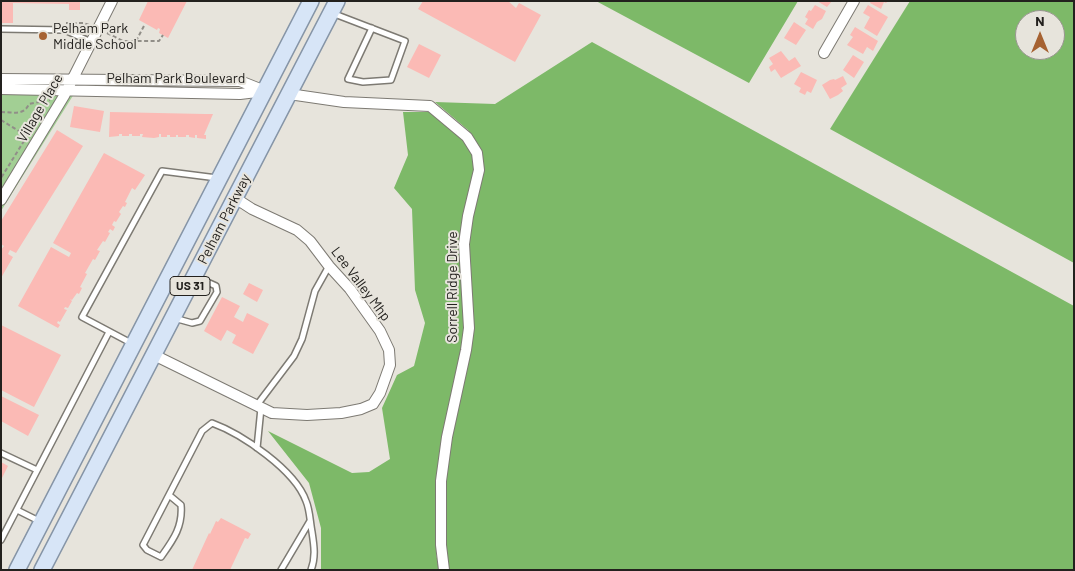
<!DOCTYPE html>
<html>
<head>
<meta charset="utf-8">
<style>
  body { margin:0 }
  #map { position:relative; width:1075px; height:571px; overflow:hidden; background:#e7e4dc; font-family:Barlow,sans-serif }
  canvas { display:block }
  .frame { position:absolute; inset:0; border:2px solid #23211e; pointer-events:none }
  .north { position:absolute; left:1015px; top:10px; width:50px; height:50px; box-sizing:border-box; background:#e7e4dc; border:1px solid #999690; border-radius:50%; rotate:0deg; font-size:14px; font-weight:700; line-height:20px; text-align:center; color:#23211e }
  .north::after { content:''; display:block; margin:auto; width:18px; height:22px; background:#a66232; clip-path:polygon(50% 0,100% 100%,50% 72%,0 100%) }
</style>
</head>
<body>
<div id="map">
<canvas width="1075" height="571"></canvas>
<div class="frame"></div>
<div class="north">N</div>
</div>
<script>
const ctx = document.querySelector('canvas').getContext('2d');
ctx.lineJoin = 'round';
function paint(path, color) {
  ctx.fillStyle = color;
  ctx.fill(path, 'evenodd');
}
function strokePath(path, color, width, dash) {
  ctx.strokeStyle = color;
  ctx.lineWidth = width;
  ctx.lineCap = dash ? 'butt' : 'round';
  ctx.setLineDash(dash || []);
  ctx.stroke(path);
}
function write(font, color, halo, rows, align = 'center') {
  ctx.font = font + ' Barlow,sans-serif';
  ctx.lineWidth = 4;
  ctx.setLineDash([]);
  ctx.textBaseline = 'middle';
  ctx.strokeStyle = halo;
  ctx.fillStyle = color;
  for (const [text, x, y, turn = 0] of rows) {
    ctx.save();
    ctx.translate(x, y);
    ctx.rotate((+turn || 0) * Math.PI / 180);
    ctx.textAlign = isNaN(turn) ? turn : align;
    if (halo) ctx.strokeText(text, 0, 0);
    ctx.fillText(text, 0, 0);
    ctx.restore();
  }
}
const green = new Path2D(`
  M1 94H74L1 211Z`);
const forest = new Path2D(`
  M596 1H798L749 83Z
  M910 1H1074V263L830 129ZM1025 20H1055V50H1025Z
  M592 42 1074 306V570H448L445 555 444 492 448 456 470 352 467 259 472 214 482 181 483 159 478 145 468 130 435 102 495 104Z
  M403 112H434L470 145 476 160 474 180 465 212 463 350 440 453 436 492V553L439 570H321V528L309 483 268 431 352 473 369 472 390 459 382 408 397 375 414 366 425 323 415 290 412 209 394 188 408 155Z`);
const building = new Path2D(`
  M1 1H80V10H69V4L13 3V23H1Z
  M148 1H187L168 38 159 33 160 29 158 28 157 30 139 20Z
  M423 1H508L516 8 519 3 541 15 515 62 418 9Z
  M817 1H832L827 7Z
  M871 1H888L886 3 884 2 881 9 870 3Z
  M815 5 826 11 822 19 817 22 813 29 805 24 808 19 805 17 809 10 811 11Z
  M868 5 888 17 877 36 864 28 870 17 863 13Z
  M794 22 806 30 796 45 784 38Z
  M855 27 878 41 873 51 867 47 863 54 847 45 853 37 850 35Z
  M419 44 441 55 429 78 407 67Z
  M781 51 789 61 795 57 801 66 781 78 775 69 771 72 769 67 773 64 769 58Z
  M853 55 864 62 854 78 843 70Z
  M801 72 817 80 811 93 807 91 805 95 799 92 801 88 794 84Z
  M843 76 847 84 841 88 843 91 838 95 830 99 822 85 830 80 834 79 835 80Z
  M74 106 104 111 100 132 70 127Z
  M110 112 205 114H213L204 135H206V139L197 138V135H195V138L189 137V135H186V137H178V135H176V137H170V135H167V137H161V134H159V137L154 138 142 137 143 134H140V136H132V134H129V136H122V134H119V136L109 137Z
  M57 130 83 146 16 253 10 250 8 254 13 257 1 278V250L4 246 1 244V221Z
  M104 153 145 175 135 190 132 188 125 202 127 203 125 207 123 206 119 212 121 214 116 222 114 221 112 225 115 227 113 231 110 229 108 232 110 233 105 242 103 241 97 250 100 251 95 260 93 259 85 273 87 274 80 287 82 288 79 294 77 293 72 300 70 299 72 301 68 308 65 307 64 309 67 310 60 322 58 321 57 323 60 325 58 328 18 306 51 247 69 257 71 253 53 243Z
  M249 283 263 290 257 302 243 294Z
  M222 297 240 306 234 317 243 322 247 313 269 324 253 354 232 343 236 335 227 330 221 341 204 331Z
  M1 325 61 355 34 407 1 390Z
  M1 396 39 415 28 436 1 421Z
  M1 462 8 466 1 480Z
  M221 518 248 532 251 534 248 539 245 538 230 570H192L209 533 210 534 216 521 218 522Z`);
const path = new Path2D(`
  M66 23H84L89 25
  M107 33 123 41H159L163 35
  M136 41 145 24
  M1 112C12 112 24 116 29 104L50 100
  M1 120 22 133 24 141 1 178`);
const lane = new Path2D(`
  M332 13 405 41 391 80 363 82 348 79 372 28
  M1 29 65 30 91 42
  M174 318 192 323 200 321 217 292 216 286 196 277
  M131 343 82 317 162 171 217 178
  M257 405 294 356 302 339 315 291 329 266
  M257 448 261 408
  M1 453 37 470
  M169 495 181 505C183 527 173 540 161 557L147 550 143 545 202 431 212 423C242 434 295 470 306 501 310 510 310 522 312 532 314 545 316 557 311 570
  M17 510 39 521
  M1 540 109 332
  M281 570 310 521`);
const street = new Path2D(`
  M824 53 854 1
  M1 79 240 81 265 91 240 94 1 89
  M289 94 344 102 430 106 467 137 477 153 479 170 468 216 464 244 469 328 466 350 447 437 441 481V545L444 570
  M1 200 64 96 112 1
  M154 355 272 413 307 415 341 413 361 409 373 404 380 393 390 365 389 350 380 331 350 289 329 266 310 241 297 230 252 209 235 198`);
const primary = new Path2D(`
  M17 570 311 1
  M42 570 337 1`);
const markers = [
  [43,36,5,"#a66232"]
];
const shields = [
  [190,286,40]
];
const shieldNames = [
  ["US 31",190,286]
];
const poiNames = [
  ["Pelham Park",53,28],
  ["Middle School",53,44]
];
const streetNames = [
  ["Pelham Park Boulevard",176,78],
  ["Village Place",40,108,-60],
  ["Pelham Parkway",224,219,-63],
  ["Lee Valley Mhp",361,284,53],
  ["Sorrell Ridge Drive",452,287,-90]
];
paint(green, '#a2cf94');
paint(forest, '#7db968');
paint(building, '#fbbab5');
strokePath(lane, '#7d7a73', 8);
strokePath(street, '#7d7a73', 12);
strokePath(primary, '#8695a7', 18);
strokePath(path, '#918e88', 2, [4, 2.5]);
strokePath(lane, '#fff', 5);
strokePath(street, '#fff', 10);
strokePath(primary, '#d7e5f7', 15);
for (const [x, y, r, color] of markers) {
  const dot = new Path2D();
  dot.arc(x, y, r, 0, 2 * Math.PI);
  ctx.fillStyle = color;
  ctx.fill(dot);
  strokePath(dot, '#e7e4dc', 2);
}
for (const [x, y, w] of shields) {
  const box = new Path2D();
  box.roundRect(x - w / 2, y - 9.5, w, 19, 4);
  ctx.fillStyle = '#e7e4dc';
  ctx.fill(box);
  strokePath(box, '#23211e', 1);
}
write('bold 12px', '#23211e', null, shieldNames);
write('14px', '#23211e', '#e7e4dc', poiNames, 'left');
write('14px', '#23211e', '#e7e4dc', streetNames);
</script>
</body>
</html>
